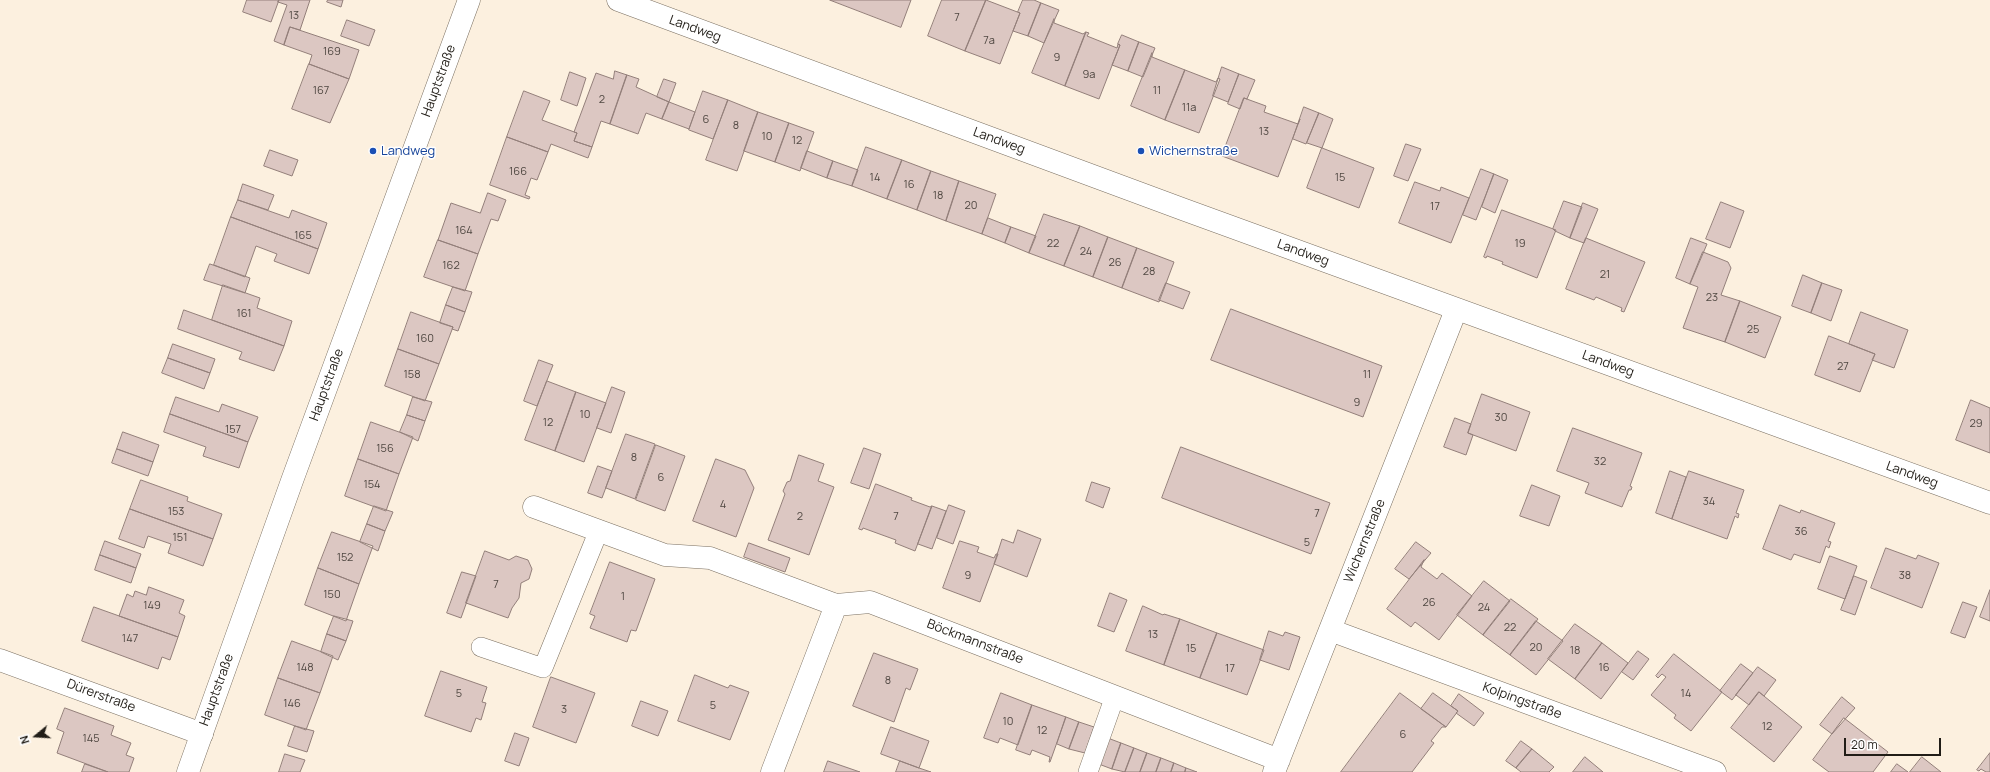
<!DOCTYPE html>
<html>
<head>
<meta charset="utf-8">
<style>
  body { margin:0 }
  #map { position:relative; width:1990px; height:772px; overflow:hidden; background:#fcf0df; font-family:Manrope,sans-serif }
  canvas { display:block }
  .north { position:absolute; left:16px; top:716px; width:40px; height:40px; -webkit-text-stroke:3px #fff; paint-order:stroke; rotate:252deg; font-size:11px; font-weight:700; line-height:16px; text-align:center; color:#211d17 }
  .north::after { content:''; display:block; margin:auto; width:14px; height:18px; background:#211d17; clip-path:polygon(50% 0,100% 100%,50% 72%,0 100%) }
  .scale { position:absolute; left:1844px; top:738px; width:97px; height:18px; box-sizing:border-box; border:2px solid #211d17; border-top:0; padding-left:5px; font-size:12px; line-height:14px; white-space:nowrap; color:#211d17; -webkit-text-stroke:3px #fff; paint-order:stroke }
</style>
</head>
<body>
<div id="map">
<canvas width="1990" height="772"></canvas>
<div class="north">N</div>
<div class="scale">20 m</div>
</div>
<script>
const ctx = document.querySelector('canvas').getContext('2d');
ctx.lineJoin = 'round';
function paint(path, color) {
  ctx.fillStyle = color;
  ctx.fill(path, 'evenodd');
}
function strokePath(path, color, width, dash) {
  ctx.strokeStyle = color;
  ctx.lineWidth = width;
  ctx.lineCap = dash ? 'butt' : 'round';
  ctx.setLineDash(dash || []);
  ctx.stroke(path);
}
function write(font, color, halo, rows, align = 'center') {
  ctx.font = font + ' Manrope,sans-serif';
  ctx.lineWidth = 3;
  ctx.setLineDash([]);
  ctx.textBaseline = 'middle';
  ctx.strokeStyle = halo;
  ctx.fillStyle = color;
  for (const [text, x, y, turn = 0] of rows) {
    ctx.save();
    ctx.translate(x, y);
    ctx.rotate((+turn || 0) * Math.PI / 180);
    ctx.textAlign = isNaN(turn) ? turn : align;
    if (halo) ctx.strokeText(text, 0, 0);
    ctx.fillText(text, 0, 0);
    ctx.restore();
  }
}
const building = new Path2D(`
  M247 0H279L271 22 243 12Z
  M279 0H310L300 30 290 27 284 45 274 41 287 5 278 2Z
  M328 0H343L341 7 327 2Z
  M830 0H911L901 27Z
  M942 0H986L965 51 928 36Z
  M986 0 1020 13 1000 64 965 51Z
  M1023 0H1034L1041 3 1028 36 1013 31 1020 13 1018 12Z
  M1041 3 1059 10 1044 43 1028 36Z
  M1054 19V23L1083 34 1086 32 1065 86 1032 73Z
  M347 20 375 30 369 46 341 36Z
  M290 27 359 50 349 79 309 64 312 55 284 45Z
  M1086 32 1089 33 1087 36 1117 48 1118 44 1120 45 1099 99 1065 86Z
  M1122 35 1139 42 1128 71 1112 65 1120 45 1118 44Z
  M1139 42 1155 48 1143 77 1128 71Z
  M1152 53V57L1185 70 1165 120 1131 106Z
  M309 64 349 79 330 123 292 109Z
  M1222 67 1239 74 1228 102 1213 96Z
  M1185 70 1216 82 1218 78 1220 79 1199 133 1165 120Z
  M615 71 627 75 610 124 601 121 592 147 574 141 577 133 574 132 596 73 613 79Z
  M570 72 586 78 577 106 561 100Z
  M1239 74 1255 80 1247 99 1244 98 1240 109 1228 104Z
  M627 75 639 79 636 87 669 102 662 119 646 113 638 134 610 124Z
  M664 79 676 83 669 102 657 97Z
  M524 91 550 101 542 120 577 133 574 141 592 147 588 158 551 144 548 152 507 137Z
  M703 91 728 100 713 139 689 130Z
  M1244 98 1266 106 1264 112 1298 124 1300 119 1278 177 1222 156Z
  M728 100 758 112 737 171 706 160Z
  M669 102 695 112 689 129 662 119Z
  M1304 107 1319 113 1306 144 1293 139Z
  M758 112 789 123 775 162 744 151Z
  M1319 113 1333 119 1322 148 1307 143Z
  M789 123 814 132 800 171 775 162Z
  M507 137 548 152 537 180 531 178 525 195 530 197 529 199 490 185Z
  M1406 144 1421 149 1408 181 1394 176Z
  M866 147 902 160 887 199 852 186Z
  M1322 148 1374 168 1359 208 1307 188Z
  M270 150 298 160 292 176 264 166Z
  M807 151 833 161 827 178 801 168Z
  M902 160 931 171 917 210 887 199Z
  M833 161 858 170 852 186 827 178Z
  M1481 169 1494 174 1476 220 1463 215Z
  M931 171 959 181 946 221 917 210Z
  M1494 174 1508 180 1495 213 1482 207Z
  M959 181 996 194 982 234 946 221Z
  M1415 182 1440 191 1441 187 1469 198 1451 243 1399 223Z
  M243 184 274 195 268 210 238 200Z
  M488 193 506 200 498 221 491 219 478 254 438 240 451 203 480 213Z
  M238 200 289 218 292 210 327 223 318 249 231 217Z
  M1564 201 1582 207 1570 238 1555 231 1553 229Z
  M1721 202 1744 211 1730 248 1706 239Z
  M1583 203 1598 209 1584 243 1570 238Z
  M1502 210 1556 230 1537 278 1502 264 1503 262 1487 256 1486 258 1484 257Z
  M1044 214 1080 226 1064 266 1029 253Z
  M231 217 318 249 309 274 274 261 277 254 256 246 245 277 214 265Z
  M988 218 1011 227 1005 243 982 234Z
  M1080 226 1108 237 1093 277 1064 266Z
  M1011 227 1036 236 1029 253 1005 243Z
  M1108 237 1137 248 1122 288 1093 277Z
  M1586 238 1645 262 1624 312 1621 311 1622 308 1596 297 1594 300 1566 289Z
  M1691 238 1707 244 1690 284 1676 278Z
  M438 240 478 254 465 291 424 277Z
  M1137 248 1174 262 1159 302 1122 288Z
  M1703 252 1728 262 1731 268 1721 295 1740 301 1725 342 1683 328 1698 287 1690 284Z
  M210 264 250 278 245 293 204 280Z
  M1803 275 1822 283 1811 313 1792 306Z
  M1166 283 1190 292 1183 309 1159 300Z
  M1822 283 1842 290 1831 321 1811 313Z
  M223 285 260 298 257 308 292 321 284 346 212 320Z
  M453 287 472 292 465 312 446 305Z
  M1740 301 1781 317 1765 358 1725 342Z
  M446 305 465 312 458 331 452 329 453 327 440 323Z
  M1231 309 1382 366 1363 417 1211 360Z
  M184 310 284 346 274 371 239 359 242 352 178 329Z
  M411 312 453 327 439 364 398 349Z
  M1861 312 1908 330 1894 368 1872 360 1875 354 1849 344Z
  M1829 336 1875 354 1860 392 1815 375Z
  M173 344 215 359 210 373 168 358Z
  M398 349 439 364 425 401 385 386Z
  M168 358 210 373 204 389 162 373Z
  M539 360 553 365 537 406 524 401Z
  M547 381 576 392 555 451 525 440Z
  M612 387 625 392 611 433 597 428Z
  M576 392 606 403 584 462 555 451Z
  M1482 394 1530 412 1516 451 1468 433Z
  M176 397 219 412 222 404 258 417 248 442 170 414Z
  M413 397 432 402 425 421 407 415Z
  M1971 400 1990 408V453L1956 440Z
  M170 414 248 442 239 468 203 456 206 447 164 432Z
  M407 415 425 421 418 441 400 432Z
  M1455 418 1471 424 1468 433 1473 435 1466 455 1444 447Z
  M371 422 413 437 399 474 358 459Z
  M1573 428 1642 453 1630 486 1632 487 1631 490H1629L1622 507 1585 493 1589 483 1557 471Z
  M123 432 159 445 153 462 117 449Z
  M626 434 655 444 635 499 606 488Z
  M656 445 685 456 665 511 636 500Z
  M1181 447 1330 503 1311 554 1162 498Z
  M864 448 881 454 869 489 851 483Z
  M117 449 153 462 148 476 112 463Z
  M799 455 824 464 818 481 834 487 809 555 768 540 785 494 783 491 787 482 790 481Z
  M358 459 399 474 386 511 345 496Z
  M716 459 745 470 754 488 736 537 693 521Z
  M598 466 612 471 602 498 588 493Z
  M1670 471 1686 477 1672 519 1656 513Z
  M1689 471 1744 490 1736 513 1739 514 1738 518 1735 516 1727 539 1672 519Z
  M141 480 188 497 187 501 222 514 213 539 130 509Z
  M1092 482 1110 488 1103 508 1086 501Z
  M876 484 912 498 911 500 930 507 932 506 915 551 895 543 896 540 863 528 862 530 859 529Z
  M1532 485 1560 496 1549 526 1520 516Z
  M949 505 965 511 953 544 937 538Z
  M1780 505 1800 513 1801 510 1835 523 1828 541 1831 542 1829 548 1826 546 1820 563 1794 554 1791 560 1763 549Z
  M374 506 393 512 385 531 367 524Z
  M932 506 946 511 932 549 918 544Z
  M130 509 213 539 203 566 168 553 171 544 148 536 144 548 119 539Z
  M367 524 385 531 378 551 360 542Z
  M1018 530 1041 539 1027 577 994 564 1002 539 1013 543Z
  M332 532 373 546 359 584 318 568Z
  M105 541 141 554 136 568 100 555Z
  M960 541 979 547 977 552 994 558 996 554H998L980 602 943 588Z
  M1416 542 1431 553 1409 579 1395 569Z
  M749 543 790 558 785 572 744 557Z
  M1886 548 1916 559 1918 555 1939 563 1922 608 1871 588Z
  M485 551 509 560 516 556 528 560 532 569 529 579 521 583 519 598 512 608 508 618 466 603Z
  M100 555 136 568 131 583 95 570Z
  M1830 556 1857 566 1845 599 1818 589Z
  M1424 560 1421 567 1437 579 1442 573 1472 596 1439 640 1415 622 1411 627 1387 609Z
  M610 562 655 579 636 631 631 630 627 642 590 628 595 616 590 614Z
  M318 568 359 584 346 621 305 605Z
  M462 572 476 576 461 618 447 613Z
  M1854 576 1867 581 1855 615 1841 610Z
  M1484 581 1510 601 1483 635 1457 615Z
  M149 587 184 600 179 613 185 616 178 637 119 616 127 594 133 597 135 591 146 595Z
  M1990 590V621L1980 617Z
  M1110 593 1127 600 1114 632 1098 626Z
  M1511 599 1538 619 1510 655 1483 635Z
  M1963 602 1977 607 1965 638 1951 633Z
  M1143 606 1163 615 1164 614 1180 619 1164 665 1126 651Z
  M94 607 178 637 170 660 162 657 158 669 82 641Z
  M334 616 353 621 346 641 327 634Z
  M1180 619 1217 633 1200 678 1164 665Z
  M1536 621 1563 641 1536 675 1510 655Z
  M1575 624 1602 643 1575 679 1548 659Z
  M1269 631 1283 636 1285 632 1300 637 1289 670 1260 660Z
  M1217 633 1264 650 1247 695 1200 678Z
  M327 634 346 641 338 660 321 652Z
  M292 641 333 656 320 693 278 678Z
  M1602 643 1628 663 1601 699 1575 679Z
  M1638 651 1649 659 1633 680 1622 672Z
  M874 653 918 669 910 690 906 688 894 722 853 706Z
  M1674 654 1722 692 1691 731 1674 718 1676 715 1651 695 1666 677 1662 674 1658 678 1656 676Z
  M1741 664 1753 673 1732 700 1720 691Z
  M1758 667 1776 680 1764 696 1759 692 1749 705 1736 695Z
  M441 671 487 687 482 702 486 703 481 720 476 718 471 732 425 716Z
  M695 675 728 688 730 685 749 692 730 740 678 721Z
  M551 677 595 693 576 743 533 727Z
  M278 678 320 693 306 730 265 715Z
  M1759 692 1802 727 1774 762 1731 728Z
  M1001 693 1032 705 1018 745 1000 738 998 743 984 738Z
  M1400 693 1446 727H1442L1431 741 1434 743 1412 772H1341Z
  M1433 693 1458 711 1446 727 1421 709Z
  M1459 694 1484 713 1474 726 1456 713 1458 711 1451 706Z
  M1842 697 1855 708 1832 734 1820 725Z
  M641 701 668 711 658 736 632 726Z
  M1032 705 1066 717 1050 762H1049L1050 757 1032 750 1030 755 1016 750Z
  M65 708 114 726 111 735 131 743 126 755 134 758 129 772H108L57 753 64 732 57 729Z
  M1066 717 1079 722 1069 749 1057 744Z
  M1844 718 1888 752 1873 772H1829L1813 760Z
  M1079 722 1094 727 1085 753 1069 749Z
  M295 726 314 731 307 752 288 746Z
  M891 727 929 741 919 768 881 754Z
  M515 733 529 738 519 766 505 761Z
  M1105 737 1121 743 1112 769 1096 763Z
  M1521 741 1532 749 1516 768 1506 761Z
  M1121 743 1134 748 1125 772 1112 769Z
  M1134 748 1147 753 1140 772H1125Z
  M1532 749 1554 767 1549 772H1521L1516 768Z
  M1147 753 1161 758 1156 772H1140Z
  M1990 753V772H1986L1981 769 1979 771 1977 770Z
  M285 754 305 760 300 772H279Z
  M1585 757 1603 772H1573Z
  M1922 757 1941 772H1910Z
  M1161 758 1174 763 1171 772H1156Z
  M828 761 860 772H824Z
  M900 761 919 768 931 772H896Z
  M1174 763 1186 768 1185 772H1171Z
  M85 764 108 772H82Z
  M1897 764 1908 772H1891Z
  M1186 768 1197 772H1185Z`);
const lane = new Path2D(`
  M481 647 543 668 599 530
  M1088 772 1115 696`);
const street = new Path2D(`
  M618 0 1185 210 1990 503
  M534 507 665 555 710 558 836 605
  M1330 630 1715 772
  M0 660 202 734
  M772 772 836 605 870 602 1279 760
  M1274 772 1456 310`);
const secondary = new Path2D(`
  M188 772 293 478 469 0`);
const markers = [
  [373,151,4,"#1a4fb4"],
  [1141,151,4,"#1a4fb4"]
];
const numberNames = [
  ["13",294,16],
  ["7",957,18],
  ["7a",989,41],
  ["169",332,52],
  ["9",1057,58],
  ["9a",1089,75],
  ["167",321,91],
  ["11",1157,91],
  ["2",602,100],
  ["11a",1189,108],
  ["6",706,120],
  ["8",736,126],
  ["13",1264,132],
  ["10",767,137],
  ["12",797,141],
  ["166",518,172],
  ["14",875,178],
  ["15",1340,178],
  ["16",909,185],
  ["18",938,196],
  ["20",971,206],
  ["17",1435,207],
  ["164",464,231],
  ["165",303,236],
  ["22",1053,244],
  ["19",1520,244],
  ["24",1086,252],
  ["26",1115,263],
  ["162",451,266],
  ["28",1149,272],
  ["21",1605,275],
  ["23",1712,298],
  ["161",244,314],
  ["25",1753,330],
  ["160",425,339],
  ["27",1843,367],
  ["158",412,375],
  ["11",1367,375],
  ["9",1357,403],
  ["10",585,415],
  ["30",1501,418],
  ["12",548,423],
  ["29",1976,424],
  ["157",233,430],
  ["156",385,449],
  ["8",634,458],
  ["32",1600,462],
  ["6",661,478],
  ["154",372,485],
  ["34",1709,502],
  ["4",723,505],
  ["153",176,512],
  ["7",1317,514],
  ["2",800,517],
  ["7",896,517],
  ["36",1801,532],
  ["151",180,538],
  ["5",1307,543],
  ["152",345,558],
  ["9",968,576],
  ["38",1905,576],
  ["7",496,585],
  ["150",332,595],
  ["1",623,597],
  ["26",1429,603],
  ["149",152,606],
  ["24",1484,608],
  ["22",1510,628],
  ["13",1153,635],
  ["147",130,639],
  ["20",1536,648],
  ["15",1191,649],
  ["18",1575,651],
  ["148",305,668],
  ["16",1604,668],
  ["17",1230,669],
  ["8",888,681],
  ["5",459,694],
  ["14",1686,694],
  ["146",292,704],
  ["5",713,706],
  ["3",564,710],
  ["10",1008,722],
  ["12",1767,727],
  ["12",1042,731],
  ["6",1403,735],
  ["145",91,739]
];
const streetNames = [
  ["Landweg",695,29,20],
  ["Hauptstraße",439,81,-70],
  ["Landweg",999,141,20],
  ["Landweg",1303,253,20],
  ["Landweg",1608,364,20],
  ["Hauptstraße",327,385,-70],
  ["Landweg",1912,475,20],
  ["Wichernstraße",1365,541,-68],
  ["Böckmannstraße",975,642,21],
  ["Hauptstraße",217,690,-70],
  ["Dürerstraße",101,696,20],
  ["Kolpingstraße",1522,701,20]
];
const transitNames = [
  ["Landweg",381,151],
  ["Wichernstraße",1149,151]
];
paint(building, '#dcc7c2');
strokePath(building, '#937f7a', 1);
strokePath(lane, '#7b7062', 20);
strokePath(street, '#7b7062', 23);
strokePath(secondary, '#7b7062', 23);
strokePath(lane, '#fff', 19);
strokePath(street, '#fff', 22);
strokePath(secondary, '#fff', 22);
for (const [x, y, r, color] of markers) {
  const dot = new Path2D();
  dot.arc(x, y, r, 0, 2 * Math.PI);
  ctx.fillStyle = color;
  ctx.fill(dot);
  strokePath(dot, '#fff', 1.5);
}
write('11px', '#504842', null, numberNames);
write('13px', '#211d17', '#fff', streetNames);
write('13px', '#164399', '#fff', transitNames, 'left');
</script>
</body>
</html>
